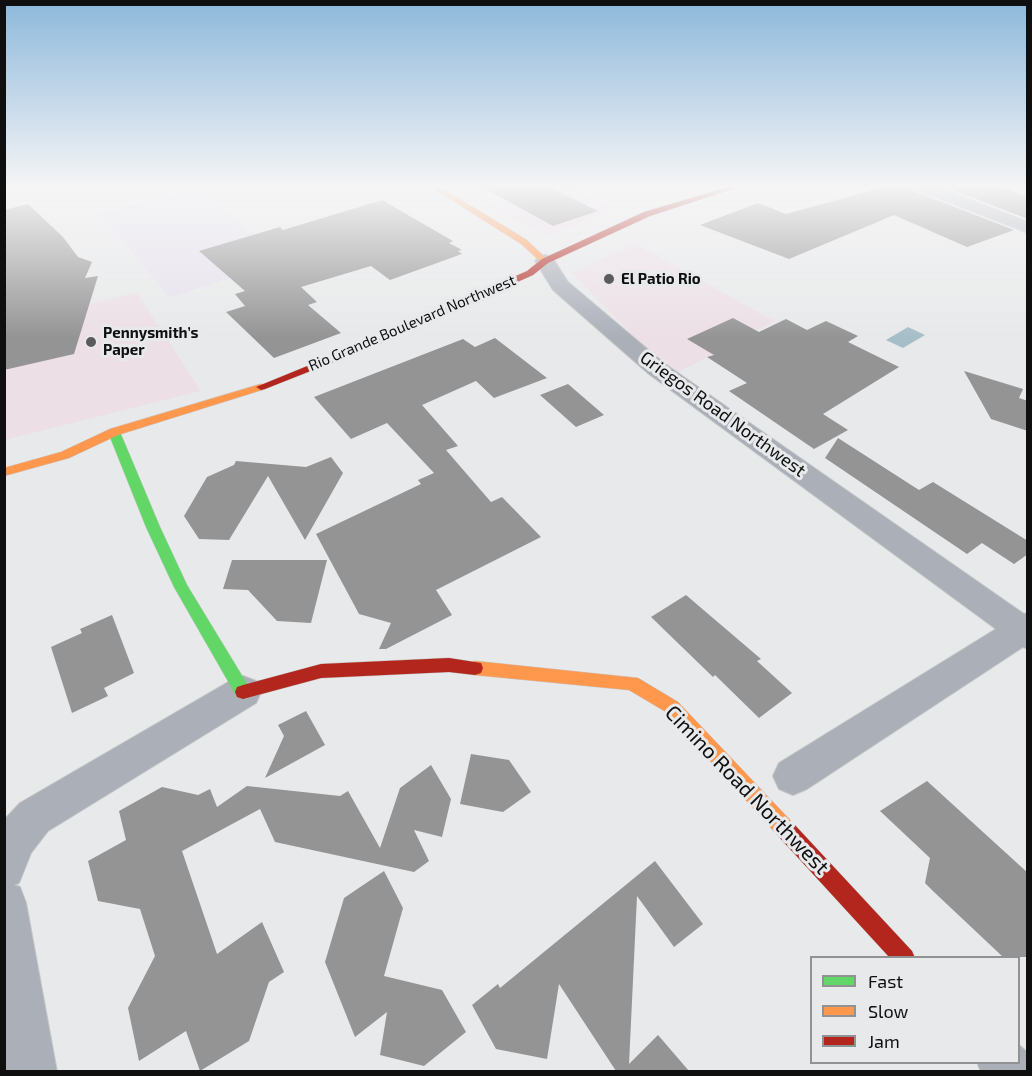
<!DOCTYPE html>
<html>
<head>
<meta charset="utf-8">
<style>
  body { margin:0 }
  #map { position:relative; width:1032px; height:1076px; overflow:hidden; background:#e8e9ea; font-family:"Exo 2",sans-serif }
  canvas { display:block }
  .frame { position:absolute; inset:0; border:6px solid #0f0f10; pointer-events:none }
  .legend { position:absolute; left:810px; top:956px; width:210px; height:108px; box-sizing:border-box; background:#e7e9eb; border:2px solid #919293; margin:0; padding:8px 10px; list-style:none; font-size:18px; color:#0f0f10 }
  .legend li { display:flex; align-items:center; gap:12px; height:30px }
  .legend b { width:30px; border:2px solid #919293 }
</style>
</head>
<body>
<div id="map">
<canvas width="1032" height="1076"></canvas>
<div class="frame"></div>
<ul class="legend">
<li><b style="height:8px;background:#63d668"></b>Fast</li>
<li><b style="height:8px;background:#ff974d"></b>Slow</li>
<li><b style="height:8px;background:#b3261e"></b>Jam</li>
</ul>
</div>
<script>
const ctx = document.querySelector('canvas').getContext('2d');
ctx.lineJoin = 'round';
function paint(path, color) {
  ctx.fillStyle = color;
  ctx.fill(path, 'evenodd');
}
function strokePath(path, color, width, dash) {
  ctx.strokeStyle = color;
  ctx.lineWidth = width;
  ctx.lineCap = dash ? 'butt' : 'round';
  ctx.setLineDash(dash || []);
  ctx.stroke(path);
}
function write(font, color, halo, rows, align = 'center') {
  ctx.font = font + ' "Exo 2",sans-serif';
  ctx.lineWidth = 6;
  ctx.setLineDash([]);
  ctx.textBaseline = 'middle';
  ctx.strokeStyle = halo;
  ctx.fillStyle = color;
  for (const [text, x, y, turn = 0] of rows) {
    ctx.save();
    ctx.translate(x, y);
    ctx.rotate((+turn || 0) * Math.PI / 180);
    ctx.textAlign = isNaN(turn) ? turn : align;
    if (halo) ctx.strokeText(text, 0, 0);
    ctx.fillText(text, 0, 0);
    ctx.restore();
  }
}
const commercial = new Path2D(`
  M551 187H570L615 208 551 235 542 233 487 206Z
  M636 244 774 321 677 373 653 356 572 273Z
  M137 293 201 391 5 440V323Z`);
const industrial = new Path2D(`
  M200 189 282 263 169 297 100 213Z`);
const water = new Path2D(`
  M908 327 925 335 903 348 886 340Z`);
const building = new Path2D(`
  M482 187H549L598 211 553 226Z
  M884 187H913L916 192 1014 230 967 247 894 215 789 259 700 225 758 203 786 214Z
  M945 187H1001L1028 197V219Z
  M382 200 453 241 449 243 462 250 458 251 462 254 390 280 371 266 301 287 317 302 308 305 341 333 274 358 226 312 245 306 235 294 245 291 199 251 280 227 283 230Z
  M28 204 63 237 78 257 92 262 85 278 98 276 74 354 4 370V210Z
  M733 318 759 332 786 319 807 330 826 321 858 336 848 342 899 367 823 414 848 430 814 449 729 391 747 383 707 357 714 355 687 339Z
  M495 338 547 378 494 398 476 381 422 405 458 446 446 450 491 502 502 497 541 537 436 590 452 615 386 649H379L391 623 359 614 316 534 421 484 418 480 434 473 387 423 351 439 314 397 463 339 475 347Z
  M964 371 1023 389 1019 398 1028 401V431L991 419Z
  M568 384 604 415 576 427 540 395Z
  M838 438 919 490 933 482 1028 541V554L1014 564 982 543 967 554 825 458Z
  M331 457 343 473 305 540 268 476 229 540 199 539 184 516 207 477 234 465 236 461 306 467Z
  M232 560H327L311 623 277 621 248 590 223 589Z
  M686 595 761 659 757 661 792 693 759 718 715 675 713 677 651 617Z
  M112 615 134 673 104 688 108 696 72 713 51 647 82 633 80 629Z
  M306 711 325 745 265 778 284 736 278 725Z
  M471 754 509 760 531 792 503 812 460 804Z
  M431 765 451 799 442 837 414 830 429 861 414 872 275 842 260 809 182 851 217 954 262 922 284 972 269 982 249 1041 200 1071 186 1031 139 1061 128 1008 155 956 140 909 98 901 88 861 126 840 119 811 162 787 198 795 210 789 217 807 247 786 340 796 348 791 380 848 400 788Z
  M927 781 1028 873V957H1003L934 892 925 883 930 858 880 811Z
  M655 861 703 924 674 947 637 896 629 1064 658 1035 689 1071H616L559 984 547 1059 496 1049 472 1005 498 984 500 988Z
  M384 871 403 908 384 976 442 990 466 1032 424 1066 380 1055 387 1012 355 1037 325 962 344 898Z`);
const street = new Path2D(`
  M915 187H938L1028 222V233L917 190Z
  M545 255 552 257 568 282 665 364 1024 614 1028 613V649L1023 647 807 789 793 795 779 789 773 776 779 763 996 629 649 374 553 290 535 261 538 257Z
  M243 676 256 681 261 692 256 703 48 831 31 853 19 883 14 885 20 887 26 903 57 1072H6L4 1058V820L20 803 230 681Z
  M1018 1044 1028 1053V1072H981L977 1062H1018Z`);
const fast = new Path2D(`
  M114 428 120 432 160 527 187 585 249 687 251 692 249 697 243 699 237 697 174 587 146 527 108 432Z`);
const slow = new Path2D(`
  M431 187H440L527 240 549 261 542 263 521 244Z
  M261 384 265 385V389L118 435 69 458 4 476V468L61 452 110 429Z
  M475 661 638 678 678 702 793 823 795 830 793 837 786 839 779 837 666 712 629 690 475 675 469 673 467 668 469 663Z`);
const jam = new Path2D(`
  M728 187H739L650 216 548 263 533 275 379 344 265 389 261 390 256 387 371 340 527 271 542 259 644 212Z
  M449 658 481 663 483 668 481 673 475 675 449 672 321 678 243 699 237 697 235 692 237 687 243 685 321 664Z
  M786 821 793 823 912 951 915 958H890L779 837 777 830 779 823Z`);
const markers = [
  [609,279,6,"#5b5b5c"],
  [91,342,6,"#5b5b5c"]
];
const farPoinames = [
  ["El Patio Rio",621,279],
  ["Pennysmith’s",103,333],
  ["Paper",103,350]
];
const farStreetnames = [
  ["Rio Grande Boulevard Northwest",412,323,-23]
];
const streetNames = [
  ["Griegos Road Northwest",723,414,36]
];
const nearStreetnames = [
  ["Cimino Road Northwest",747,790,46]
];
paint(commercial, '#ecdfe6');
paint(industrial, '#e6e1ed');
paint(water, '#a6bec8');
paint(building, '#949495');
strokePath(street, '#c5c6c7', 2);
strokePath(fast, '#c5c6c7', 1);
strokePath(slow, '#c5c6c7', 1);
strokePath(jam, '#c5c6c7', 1);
paint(street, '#abafb8');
paint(fast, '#63d668');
paint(slow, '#ff974d');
paint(jam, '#b3261e');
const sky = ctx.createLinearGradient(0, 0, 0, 338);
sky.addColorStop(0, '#8db8db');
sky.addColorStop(0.55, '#f5f5f6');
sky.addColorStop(1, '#f5f5f600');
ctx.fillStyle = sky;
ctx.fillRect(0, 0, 1032, 338);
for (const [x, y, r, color] of markers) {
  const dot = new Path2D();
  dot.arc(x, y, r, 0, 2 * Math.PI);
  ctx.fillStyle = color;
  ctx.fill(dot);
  strokePath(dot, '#e7e9eb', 2);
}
write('bold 15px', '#0f0f10', '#e7e9eb', farPoinames, 'left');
write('15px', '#0f0f10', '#e7e9eb', farStreetnames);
write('18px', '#0f0f10', '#e7e9eb', streetNames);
write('21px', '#0f0f10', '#e7e9eb', nearStreetnames);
</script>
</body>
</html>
